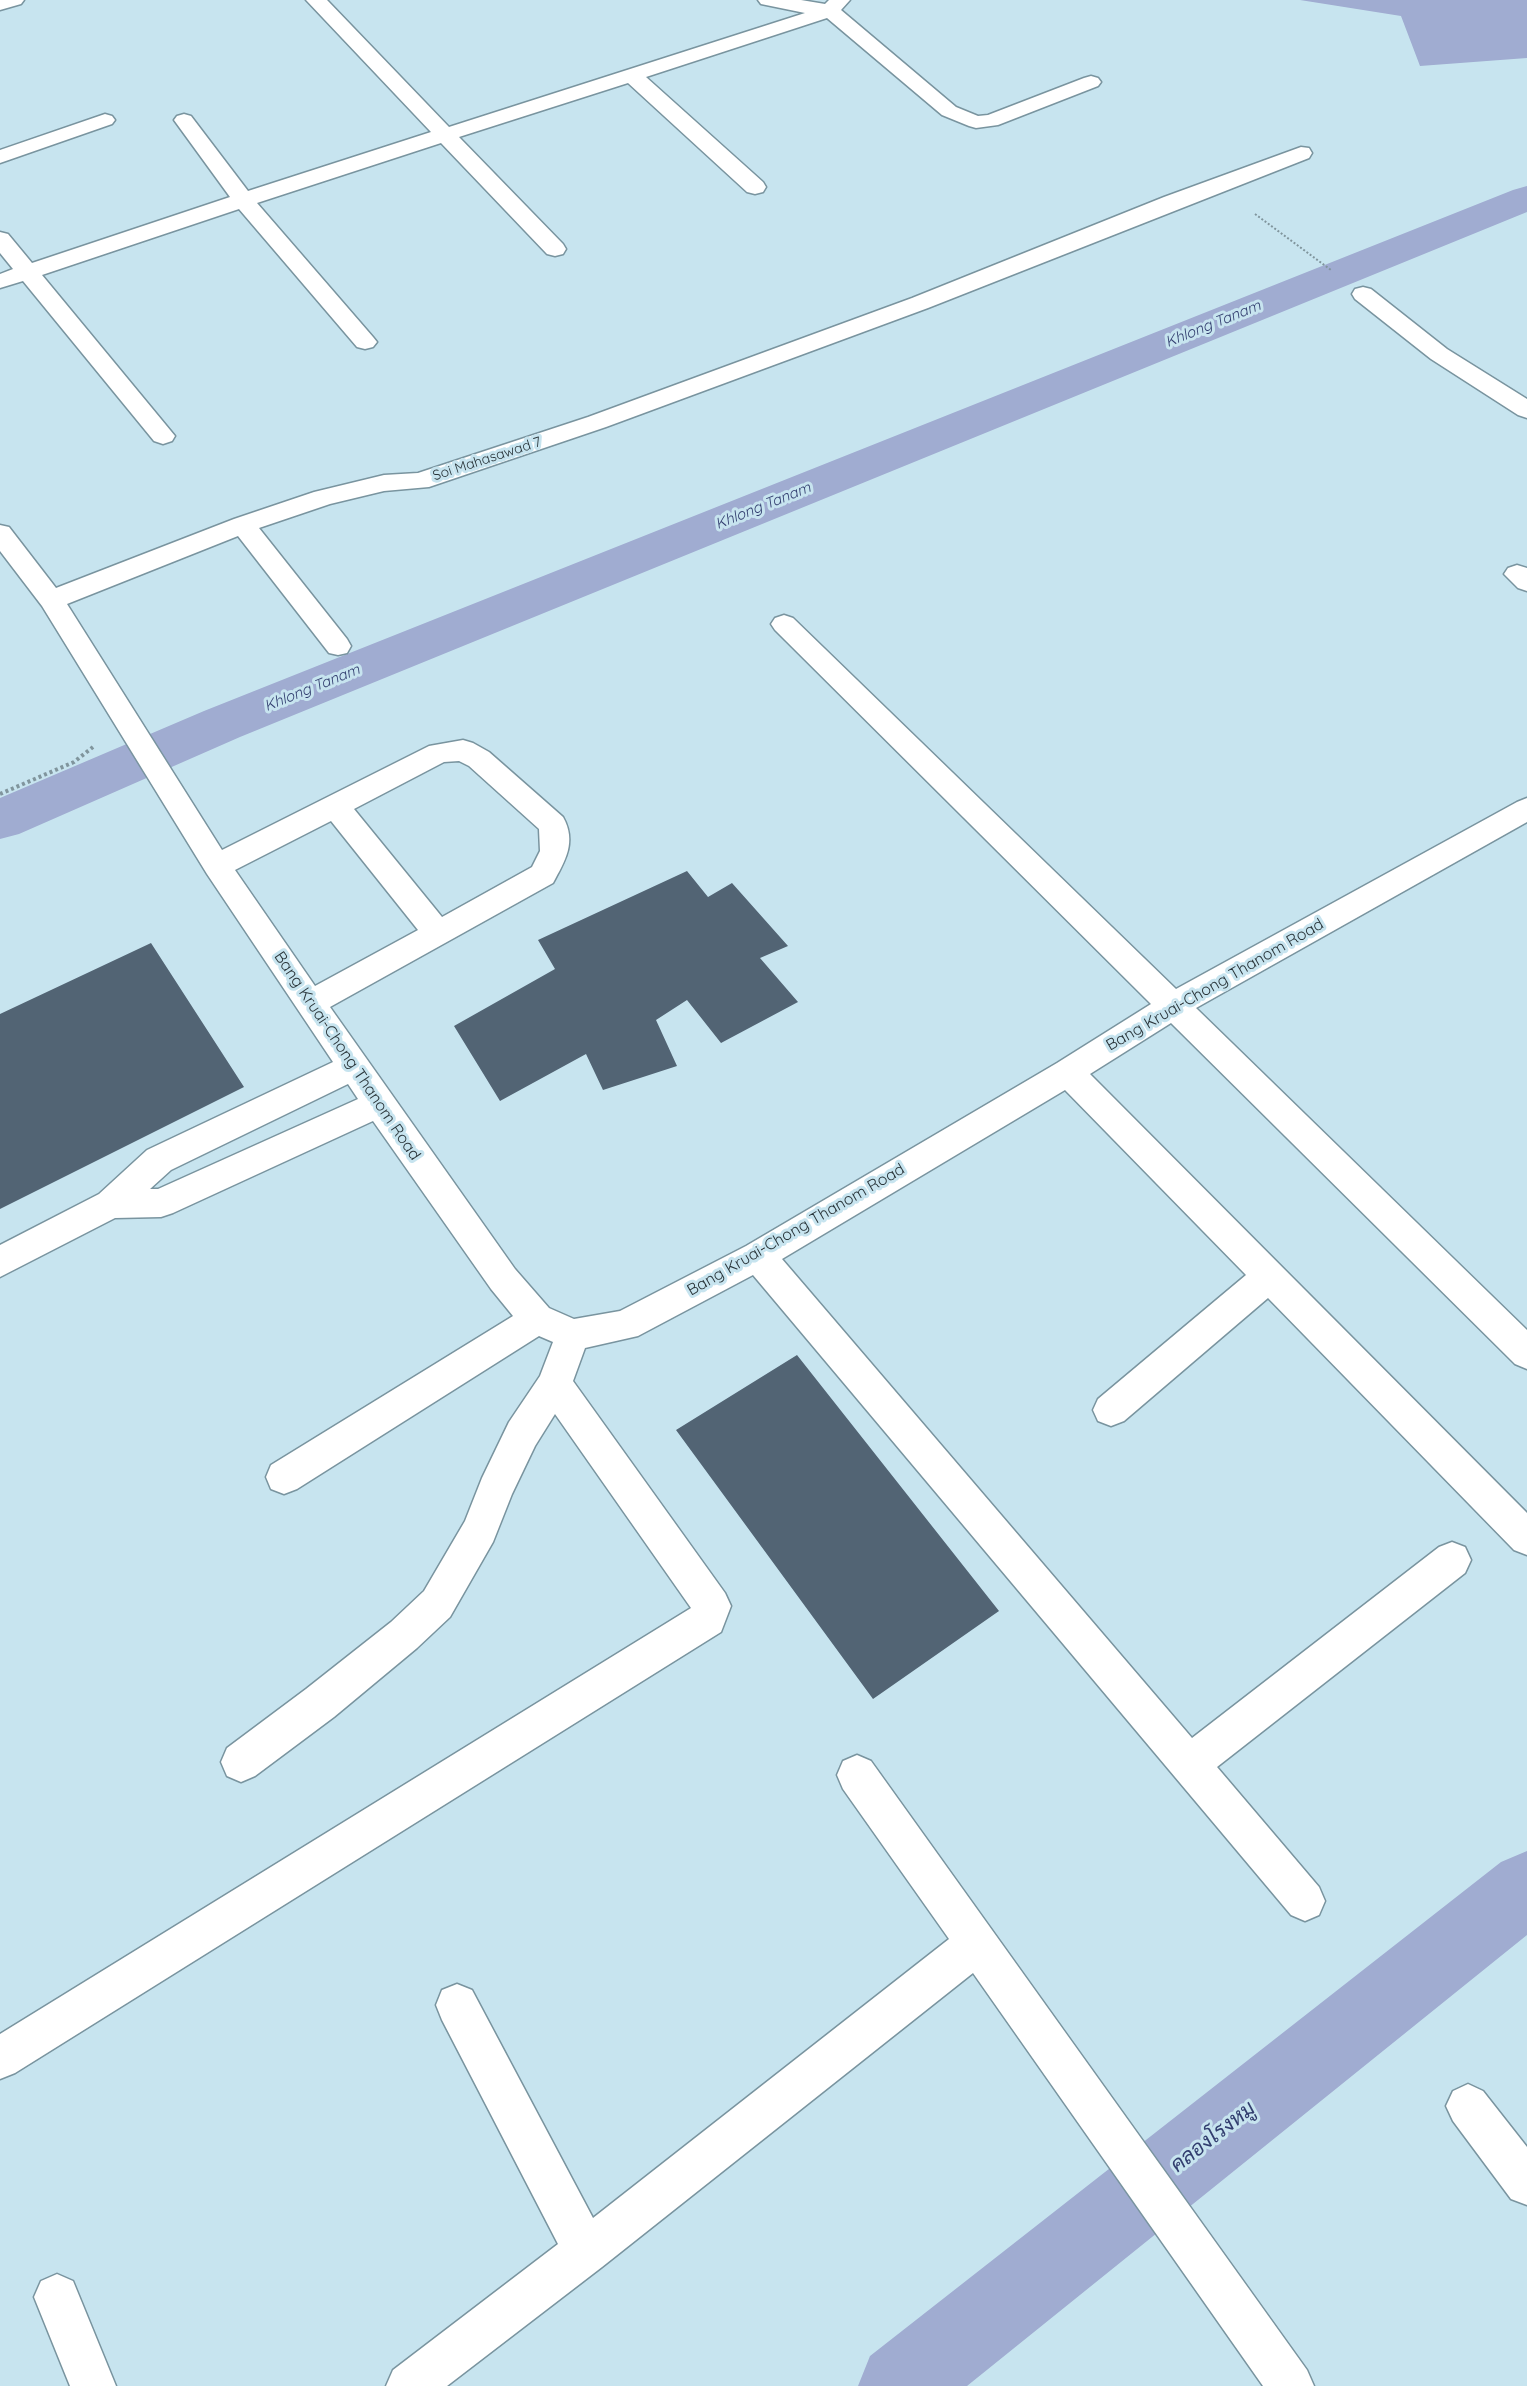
<!DOCTYPE html>
<html>
<head>
<meta charset="utf-8">
<style>
  body { margin:0 }
  canvas { display:block; background:#c7e4ef }
</style>
</head>
<body>
<canvas width="1527" height="2386"></canvas>
<script>
const ctx = document.querySelector('canvas').getContext('2d');
ctx.lineJoin = 'round';
function paint(path, color) {
  ctx.fillStyle = color;
  ctx.fill(path, 'evenodd');
}
function strokePath(path, color, width, dash) {
  ctx.strokeStyle = color;
  ctx.lineWidth = width;
  ctx.lineCap = dash ? 'butt' : 'round';
  ctx.setLineDash(dash || []);
  ctx.stroke(path);
}
function write(font, color, halo, rows, align = 'center') {
  ctx.font = font + ' Quicksand,Sarabun,sans-serif';
  ctx.lineWidth = 6;
  ctx.setLineDash([]);
  ctx.textBaseline = 'middle';
  ctx.strokeStyle = halo;
  ctx.fillStyle = color;
  for (const [text, x, y, turn = 0] of rows) {
    ctx.save();
    ctx.translate(x, y);
    ctx.rotate((+turn || 0) * Math.PI / 180);
    ctx.textAlign = isNaN(turn) ? turn : align;
    if (halo) ctx.strokeText(text, 0, 0);
    ctx.fillText(text, 0, 0);
    ctx.restore();
  }
}
const water = new Path2D(`
  M1300 0H1527V58L1420 66 1401 16Z`);
const canal = new Path2D(`
  M1527 186V212L240 737 19 834 0 839V798L204 711 1513 190Z
  M1527 1851V1935L967 2386H858L870 2356 1501 1862Z`);
const building = new Path2D(`
  M687 871 708 897 732 883 788 946 760 958 798 1002 721 1043 687 1000 656 1020 677 1066 603 1090 586 1054 500 1101 454 1026 555 969 538 940Z
  M151 943 244 1087 0 1209V1014Z
  M797 1355 999 1611 873 1699 676 1430Z`);
const pathFar1 = new Path2D(`
  M1255 214 1331 270`);
const path = new Path2D(`
  M0 794 74 762 93 747`);
const minor = new Path2D(`
  M0 0H24L21 4 0 10Z
  M306 0H327L449 127 805 13 761 4 758 0H801L825 4 829 0H850L841 10 956 107 978 116 988 115 1084 78 1091 76 1098 78 1101 82 1098 86 998 125 976 128 969 126 942 115 827 18 646 77 763 182 766 187 763 192 755 194 747 192 628 83 459 137 563 244 566 249 563 254 555 256 547 254 441 143 257 203 373 337 377 342 373 347 365 349 357 347 239 209 42 275 175 436 172 441 163 444 154 441 23 281 0 288V274L13 269 0 253V232L8 234 32 263 230 197 174 120 177 116 184 114 191 116 248 191 431 132Z
  M105 114 112 116 115 120 112 124 0 163V150Z
  M1301 147 1309 148 1312 153 1309 158 928 308 606 427 429 487 384 491 330 504 259 528 347 639 351 646 347 653 338 655 329 653 238 536 67 604 222 850 429 746 463 740 473 743 489 752 563 817C577 842 565 861 553 883L330 1007 515 1269 549 1308 574 1319 620 1311 746 1246 1057 1063 1151 1004 775 630 771 624 775 618 784 615 793 618 1176 989 1517 802 1527 798V822L1196 1008 1527 1330V1369L1515 1364 1171 1023 1090 1074 1527 1513V1555L1514 1550 1268 1298 1124 1421 1111 1426 1098 1421 1093 1410 1098 1399 1246 1275 1065 1090 782 1259 1192 1738 1439 1547 1452 1542 1465 1547 1471 1560 1465 1573 1217 1767 1319 1887 1325 1901 1319 1915 1305 1921 1291 1915 753 1275 638 1336 585 1348 573 1381 725 1593 731 1606 721 1632 15 2073 0 2079V2034L691 1608 555 1414 535 1446 512 1494 493 1542 450 1617 417 1648 334 1717 255 1776 241 1782 227 1776 221 1762 227 1748 306 1689 391 1622 424 1591 465 1521 482 1478 509 1422 540 1376 553 1342 539 1336 297 1489 284 1494 271 1489 266 1477 271 1465 513 1316 491 1289 373 1121 173 1213 161 1217 115 1218 0 1277V1245L99 1194 147 1150 333 1062 207 874 42 606 0 551V525L9 527 56 588 234 519 314 492 384 475 418 473 588 417 912 298 1164 197ZM459 761 469 766 539 829 540 851 532 867 442 917 354 809 444 762ZM331 821 418 930 315 986 235 870ZM348 1084 358 1099 158 1189H150L171 1170Z
  M1363 287 1371 289 1447 349 1527 399V418L1518 415 1431 359 1355 299 1352 294 1355 289Z
  M1517 565 1527 568V591L1518 588 1504 574 1508 568Z
  M857 1755 871 1761 1307 2370 1314 2386H1263L973 1973 602 2267 447 2386H386L393 2370 558 2244 442 2020 436 2005 442 1990 457 1984 472 1990 593 2218 949 1939 843 1789 837 1775 843 1761Z
  M1468 2084 1483 2091 1527 2147V2205L1511 2199 1453 2121 1446 2106 1453 2091Z
  M57 2274 73 2281 116 2386H70L34 2297 41 2281Z`);
const farStreetnames = [
  ["Soi Mahasawad 7",487,459,-18]
];
const farWaternames = [
  ["Khlong Tanam",1213,324,-22],
  ["Khlong Tanam",763,506,-22],
  ["Khlong Tanam",312,688,-22]
];
const streetNames = [
  ["Bang Kruai-Chong Thanom Road",1215,985,-30],
  ["Bang Kruai-Chong Thanom Road",347,1056,56],
  ["Bang Kruai-Chong Thanom Road",796,1230,-30]
];
const nearWaternames = [
  ["คลองโรงหมู",1213,2137,-38]
];
paint(water, '#a0acd1');
paint(canal, '#a0acd1');
paint(building, '#526474');
strokePath(minor, '#79949f', 3);
strokePath(pathFar1, '#80959d', 2, [2, 2]);
strokePath(path, '#80959d', 4, [3, 3]);
paint(minor, '#fff');
write('14px', '#2a353a', '#c7e4ef', farStreetnames);
write('italic 15px', '#323e6f', '#c7e4ef', farWaternames);
write('16px', '#2a353a', '#c7e4ef', streetNames);
write('italic 21px', '#323e6f', '#c7e4ef', nearWaternames);
</script>
</body>
</html>
